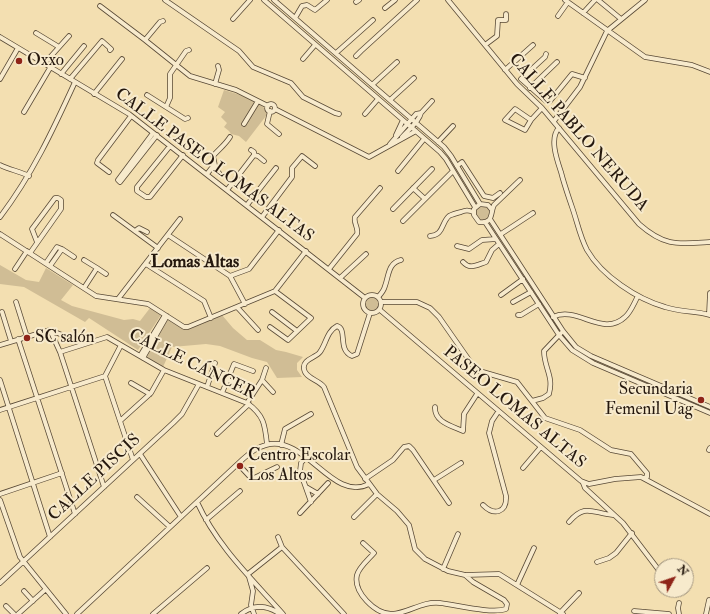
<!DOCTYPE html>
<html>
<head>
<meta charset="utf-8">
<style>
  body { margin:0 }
  #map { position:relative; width:710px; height:614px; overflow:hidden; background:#f3dfb1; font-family:"IM FELL Double Pica",serif }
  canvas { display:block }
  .north { position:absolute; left:654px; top:558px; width:40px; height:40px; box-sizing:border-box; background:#f7eacc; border:1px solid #a39680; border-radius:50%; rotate:50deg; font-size:11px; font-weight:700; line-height:16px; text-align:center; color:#24170d }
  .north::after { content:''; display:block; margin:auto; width:14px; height:18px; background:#8f2418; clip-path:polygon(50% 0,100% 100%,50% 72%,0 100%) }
</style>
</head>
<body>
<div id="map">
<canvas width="710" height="614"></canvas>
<div class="north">N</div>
</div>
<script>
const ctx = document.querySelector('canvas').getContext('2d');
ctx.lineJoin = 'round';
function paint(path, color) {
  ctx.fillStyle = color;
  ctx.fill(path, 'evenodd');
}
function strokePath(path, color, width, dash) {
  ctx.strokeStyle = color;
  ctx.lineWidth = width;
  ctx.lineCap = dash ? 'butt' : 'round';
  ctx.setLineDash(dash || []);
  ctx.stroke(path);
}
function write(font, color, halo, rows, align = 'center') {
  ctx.font = font + ' "IM FELL Double Pica",serif';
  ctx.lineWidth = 4;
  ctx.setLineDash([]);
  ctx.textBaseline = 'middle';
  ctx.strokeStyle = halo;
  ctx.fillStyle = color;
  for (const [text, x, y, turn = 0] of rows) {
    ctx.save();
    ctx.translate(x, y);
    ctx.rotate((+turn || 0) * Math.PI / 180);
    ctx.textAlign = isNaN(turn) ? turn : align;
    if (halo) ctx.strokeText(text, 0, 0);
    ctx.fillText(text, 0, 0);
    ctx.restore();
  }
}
const green = new Path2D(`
  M224 90C239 94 258 101 269 112L246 142 239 136 231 134 229 131 224 127 227 123 221 117 225 112 218 107Z
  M479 205H486L491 210 490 218 482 222 475 218 476 208Z
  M0 265 26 280 39 282 46 268 73 285 61 300 72 306 124 320 133 319 140 321 150 308 161 315 138 350 89 318 85 322 24 287 0 284Z
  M365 304a7 7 0 1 1 14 0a7 7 0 1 1-14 0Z
  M222 315 233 328 247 340H260L276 350 286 352 303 357 297 363V370L302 377 277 378 267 362 252 358 220 346 206 344 172 347 163 367 146 357 168 319 186 330Z`);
const minor = new Path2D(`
  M165 0 239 51 253 67 291 83 303 97 335 113 339 114
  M264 0 440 152 446 159 475 207
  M274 0 444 147 451 156 480 204
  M448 0 517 84 542 108 639 224C665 247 678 244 710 242
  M565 0 645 57 692 65 710 72
  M598 0 621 19
  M356 2 359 0
  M100 6 145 40 190 76 236 90 268 106
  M385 8 395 0
  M583 13 595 0
  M558 16 568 2
  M295 18 302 6 307 5 315 10 327 0
  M233 19 250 0
  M36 33 59 47
  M0 37 129 114 365 298
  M145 40 160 22 163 21
  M485 45 497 36 498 20H506V14
  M336 53 373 20
  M546 54 545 57 521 79 546 101H550L572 74 585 78
  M356 56 361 51 417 0
  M303 59 315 45
  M44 64 69 36
  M505 70 533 45
  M61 74 84 46
  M0 79 18 48
  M70 79 102 41 111 49 110 50
  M215 84 219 70 218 66
  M372 85 397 62
  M530 88 557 62
  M94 94 122 59
  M147 95 185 119 188 118
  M390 100 414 78
  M267 108a4 4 0 1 1 8 0a4 4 0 1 1-8 0Z
  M166 107 170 98V74L186 51 189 50
  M275 109 369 157 416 131
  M270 111 267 124 279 134
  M24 112 50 68
  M365 114 378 99
  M531 120 515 109 505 120 525 130 531 120 542 108
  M554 121 580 87 607 31 645 0
  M244 124 258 101
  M559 128C549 138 557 160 561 172 564 184 568 195 572 207 577 221 580 237 587 250 602 276 637 299 665 307 680 312 695 311 710 315
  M153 133 118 180 120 182 157 135
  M396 135 403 120
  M402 137C409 129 419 122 421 113
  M438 142 453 126
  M390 144 416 114 421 113 432 101
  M170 146 137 187V191L146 197H150L183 155
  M251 150 254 152V155L258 156 264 161
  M0 165C10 170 19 171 29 176
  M457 166 462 162 484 196 493 198 500 193
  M398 171 424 139
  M109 172 97 163 98 160 131 116
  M219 173 216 170 213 156C219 149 225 145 230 137
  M207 174 214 165
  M413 188 425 199
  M227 190 254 155
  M247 205 276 168
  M393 209 432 169
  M492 210 488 205 480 204 474 209V215L479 222C494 224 490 213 494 205L520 180
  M113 215 158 248
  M0 217C32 175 53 130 75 82
  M262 217 292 177V168L302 156 315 166
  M490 219 563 331 576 347 591 356 710 407
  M403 221 453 171
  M485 222 559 335 572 350 593 363 710 413
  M135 231 139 228 147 232
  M0 234 96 296 148 304 184 327H188L275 291 306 251
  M501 234 533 213
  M168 235 230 276 245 304
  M430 236C444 235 441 223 449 216 453 214 457 213 461 212 466 210 468 210 473 212
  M457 246 469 249 482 240 496 239
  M30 253 61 209V200L58 198H55L32 229 37 242
  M84 260 97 268
  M463 262C470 270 477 265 486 262L492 250 499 244
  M46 263 57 247 62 249
  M146 264 204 301 211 318
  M50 266 62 249 74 257
  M15 269 27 251
  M329 269 357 234C359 228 353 223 355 217L380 188
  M230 276 249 269 279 230
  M340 278 366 254
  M84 288 97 268 106 274
  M363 304a9 9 0 1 1 18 0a9 9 0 1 1-18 0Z
  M501 295 523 279
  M378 297C381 294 384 290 385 286 389 275 388 263 401 260
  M118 299 180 219
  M16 302 27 337
  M381 302H417L430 308 439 317 476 370 517 382 545 418 580 430 611 450 631 454 647 473V477L644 478
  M513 302 531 292
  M237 307 258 330
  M380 310 581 481 589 484 615 479 641 477 710 514
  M2 312 11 341
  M272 312 297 331
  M370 313 357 354 352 356C337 350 348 329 337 326 327 331 326 344 320 352 316 358 302 359 304 369 305 378 319 380 324 387L357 467 377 494 397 511 409 525 415 549 425 559 448 571 465 575 499 574 563 614
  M709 314 710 293
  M518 315H521L539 304
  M553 317C577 305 603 338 625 317 631 312 634 303 638 296
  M270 327 288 340 311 318 275 291
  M50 330 60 352 104 487
  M18 339 75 514
  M0 345 50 330 84 344
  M121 345 105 376 133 460
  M60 352 107 337 164 370 247 403C264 415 265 425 267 444
  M140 356 165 315
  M143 358 167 316
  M0 380 50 537
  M228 380 240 385
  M262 380 273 392
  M131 383 150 394
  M207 387 215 363
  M222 393 234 364 253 371
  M532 401 543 398 549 394C554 376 544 368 544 351L561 333
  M247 403 262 380 266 368
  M435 407C434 422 452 426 463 431L464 414 477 394
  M0 410 105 376
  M120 421 151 393 164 370
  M217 434 249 404
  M281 445 285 429 311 414
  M709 450 710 448
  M140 454 181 517
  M306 457 301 463 300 471 311 502
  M238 464 252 479 277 467
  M523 468 540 448
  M365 479 393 460 404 447 409 446 413 450 449 503
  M434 480 461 463
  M583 483 585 488 623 523 661 573
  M306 487 318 494
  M0 494 62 473
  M137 497 170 527
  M0 500 20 557 66 614
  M197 502C217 546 252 579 283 614
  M483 505C494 516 507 513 506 496L489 433 492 421 498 412
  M300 513 328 483
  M354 517 377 494
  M206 520 240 491
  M569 522C585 503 592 513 613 515
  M278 537 282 547 344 614
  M363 543 374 553C369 559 359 567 357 575 353 592 375 614 392 614 409 613 422 601 440 603 457 605 491 614 506 609L507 604 504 600 473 582 465 575
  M597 562 609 558 616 553 632 533
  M443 569 458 534
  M248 574 282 547
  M249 577 253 591 251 605 254 614
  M0 583 173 423 182 414 199 384
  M517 585 534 548
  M24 591 33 601
  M679 603 678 608 679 614
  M6 606 14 614
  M634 611 669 614
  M560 613 579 593
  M18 614 46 589
  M77 614 243 459C250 453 257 447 266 445 306 434 332 503 369 484
  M153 614 207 568
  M241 614C254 604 267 605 280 614
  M706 614 709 600`);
const markers = [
  [19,61,4,"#8f2418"],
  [27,338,4,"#8f2418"],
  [701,400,4,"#8f2418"],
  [240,466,4,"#8f2418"]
];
const poiNames = [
  ["Oxxo",27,61],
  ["SC salón",35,338],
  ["Secundaria",693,390,"right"],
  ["Femenil Uag",693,410,"right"],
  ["Centro Escolar",248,456],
  ["Los Altos",248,476]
];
const streetNames = [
  ["CALLE PABLO NERUDA",578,133,49],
  ["CALLE PASEO LOMAS ALTAS",214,166,37],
  ["CALLE CÁNCER",192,365,26],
  ["PASEO LOMAS ALTAS",514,408,40],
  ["CALLE PISCIS",95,478,-43]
];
const neighbourhoodNames = [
  ["Lomas Altas",195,263]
];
paint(green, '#d0bd95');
strokePath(minor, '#584936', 5.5);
strokePath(minor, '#f7eacc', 4);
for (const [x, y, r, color] of markers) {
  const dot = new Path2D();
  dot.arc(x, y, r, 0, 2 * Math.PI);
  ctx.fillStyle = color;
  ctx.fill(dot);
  strokePath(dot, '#f7eacc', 1.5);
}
write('17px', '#24170d', '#f7eacc', poiNames, 'left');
write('17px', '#24170d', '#f7eacc', streetNames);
write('bold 18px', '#24170d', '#f7eacc', neighbourhoodNames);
</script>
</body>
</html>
